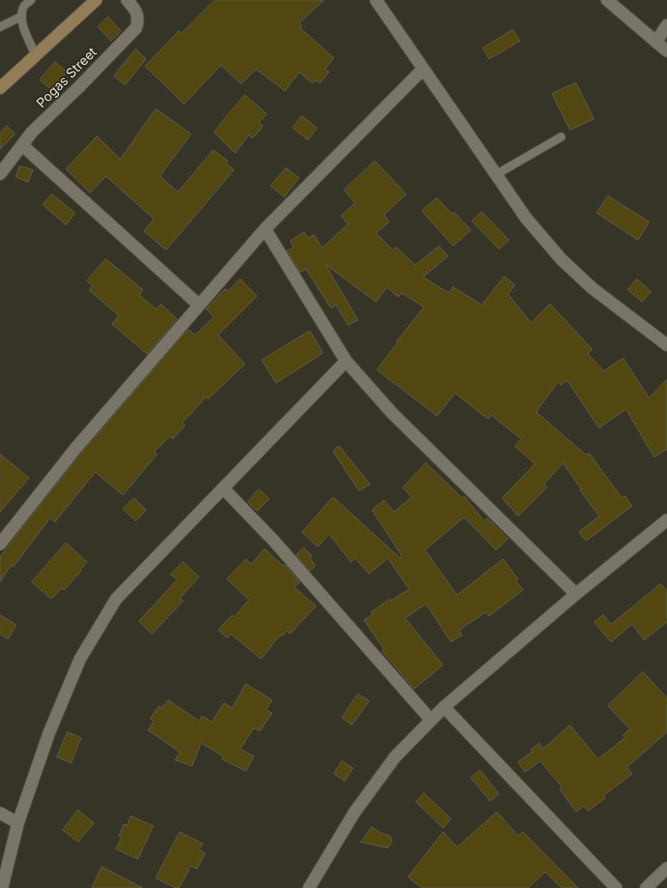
<!DOCTYPE html>
<html>
<head>
<meta charset="utf-8">
<style>
  body { margin:0 }
  canvas { display:block; background:#363327 }
</style>
</head>
<body>
<canvas width="667" height="888"></canvas>
<script>
const ctx = document.querySelector('canvas').getContext('2d');
ctx.lineJoin = 'round';
function paint(path, color) {
  ctx.fillStyle = color;
  ctx.fill(path, 'evenodd');
}
function strokePath(path, color, width, dash) {
  ctx.strokeStyle = color;
  ctx.lineWidth = width;
  ctx.lineCap = dash ? 'butt' : 'round';
  ctx.setLineDash(dash || []);
  ctx.stroke(path);
}
function write(font, color, halo, rows, align = 'center') {
  ctx.font = font + ' Inter,sans-serif';
  ctx.lineWidth = 3.5;
  ctx.setLineDash([]);
  ctx.textBaseline = 'middle';
  ctx.strokeStyle = halo;
  ctx.fillStyle = color;
  for (const [text, x, y, turn = 0] of rows) {
    ctx.save();
    ctx.translate(x, y);
    ctx.rotate((+turn || 0) * Math.PI / 180);
    ctx.textAlign = isNaN(turn) ? turn : align;
    if (halo) ctx.strokeText(text, 0, 0);
    ctx.fillText(text, 0, 0);
    ctx.restore();
  }
}
const building = new Path2D(`
  M215 0H324L299 23 302 26 300 28 334 58 325 69 329 72 320 83 315 80 312 83 299 72 285 91 256 69 241 84 221 65 184 104 145 66 179 31 181 33Z
  M108 17 121 31 111 41 98 27Z
  M513 30 520 41 489 59 483 48Z
  M136 49 146 59 125 85 114 76Z
  M55 62 67 72 52 90 40 80Z
  M576 83 594 119 570 130 552 94Z
  M245 95 267 114 259 122 263 126 253 138 249 135 235 153 214 132Z
  M156 109 191 134 160 176 178 192 213 150 228 161 226 163 234 170 166 250 144 231 154 219 106 176 90 193 66 169 97 136 120 159Z
  M302 116 317 128 308 140 293 128Z
  M7 126 15 134 0 149V133Z
  M375 161 406 194 384 215 389 222 376 233 393 250 396 247 415 265 439 246 448 256 423 277 449 293 453 287 482 305 504 276 515 285 508 294 531 323 550 304 592 349 588 354 604 371 623 358 649 398 667 379V449L654 457 626 409 599 428 567 380 561 385 558 382 536 412 586 455 589 453 622 498 625 496 632 506 586 541 579 532 599 516 580 490 581 489 563 463 544 484 547 487 518 516 502 498 535 464 515 446 521 439 491 415 488 419 455 393 437 416 377 370 398 342 397 341 424 307 402 293 398 297 387 287 376 302 325 264 358 320 348 325 336 305 331 308 306 269 300 272 287 251 294 247 290 241 304 232 308 238 314 235 322 248 348 224 341 216 355 203 344 190Z
  M20 166 33 170 28 182 16 177Z
  M286 168 299 178 284 197 271 186Z
  M52 194 75 213 66 225 43 205Z
  M608 196 649 222 638 240 597 213Z
  M437 198 452 214 454 212 471 230 453 246 422 211Z
  M482 212 509 240 499 249 472 221Z
  M106 259 143 290 139 295 156 309 161 304 177 319 147 354 112 324 119 316 89 290 93 286 87 281Z
  M240 279 257 296 218 335 245 364 208 399 206 397 182 423 185 425 173 439 170 436 154 452 157 454 123 495 95 472 55 522 50 518 13 567 11 565 0 582V557L33 514 78 457 188 329 195 335 214 317 206 309 207 308 225 289 228 291Z
  M637 279 651 292 642 302 628 290Z
  M310 331 323 353 276 383 262 360Z
  M339 446 370 484 359 491 333 451Z
  M0 454 29 478 0 512Z
  M426 463 462 498 464 496 484 521 487 518 508 539 496 550 464 517 425 550 457 595 503 559 518 579 516 581 523 590 489 616 486 612 459 630 462 635 451 642 426 604 405 618 443 665 414 689 382 651 384 649 364 620 373 614 371 612 390 599 391 601 409 589 388 558 369 574 355 558 351 562 329 534 318 547 302 532 333 497 400 558 402 556 372 510 384 500 394 512 412 497 403 488Z
  M259 489 269 499 257 511 248 502Z
  M134 498 146 510 136 521 123 509Z
  M66 543 87 562 80 570 81 571 64 590 62 588 51 599 32 582Z
  M304 548 312 556 310 558 315 566 310 571 296 555Z
  M265 549 283 566 285 565 300 582 294 587 316 606 290 634 287 631 282 636 280 635 261 659 231 634 227 638 218 630 232 615 234 617 249 600 227 579 246 559 251 564Z
  M183 562 199 577 180 598 183 601 152 634 139 621 177 580 171 575Z
  M661 584 667 591V622L644 640 632 624 611 642 594 622 603 615 611 624Z
  M0 615 16 625 8 639 0 634Z
  M643 672 667 698V732L627 767 632 774 603 796 605 798 588 811 584 806 576 812 560 789 562 787 540 761 525 772 518 762 532 752 531 750 539 743 543 749 570 725 598 759 625 738 623 735 630 729 608 706Z
  M246 684 272 700 266 710 272 713 260 731 254 728 240 749 254 756 246 771 222 759 223 756 201 743 192 766 175 760 180 752 148 730 154 721 150 719 159 706 162 708 168 700 199 721 202 716 212 722 224 703 232 708Z
  M358 694 369 701 352 725 342 718Z
  M68 732 81 738 71 763 57 757Z
  M342 761 353 768 345 781 334 774Z
  M480 770 499 794 490 801 471 778Z
  M424 793 451 819 443 828 416 802Z
  M78 810 94 823 78 842 63 830Z
  M497 812 518 836 523 832 578 888H562L545 872 528 888H422L408 877 443 832 457 847Z
  M131 816 153 826 138 859 116 849 122 837 119 836 124 824 127 825Z
  M372 827 381 833 390 836 392 841 388 848 361 842Z
  M180 832 203 844 199 850 205 853 197 869 191 866 179 888H176L156 878Z
  M102 867 143 888H92Z`);
const lane = new Path2D(`
  M31 0C29 2 25 4 24 6 16 20 30 42 35 54
  M0 27 22 16
  M497 174 561 137`);
const street = new Path2D(`
  M376 0 526 218 561 259 592 288 667 345
  M607 0 667 51
  M656 42 667 25
  M22 145 199 305
  M0 174 32 132 79 87 136 28C140 15 136 10 127 0
  M265 229 346 361 392 413 576 594
  M223 488 274 541 431 720
  M0 544 75 449 265 229 423 69
  M444 707 616 888
  M0 813 18 823
  M2 888 18 823 49 733 80 659 116 599 346 361
  M309 888 354 813 395 757 444 707 576 594 667 520
  M646 888 667 868`);
const secondary = new Path2D(`
  M0 88 96 0`);
const streetNames = [
  ["Pogas Street",67,78,-45]
];
paint(building, '#524611');
strokePath(building, '#5d5a4d', 1);
strokePath(lane, '#514e44', 10);
strokePath(street, '#514e44', 14);
strokePath(secondary, '#514e44', 14);
strokePath(lane, '#797568', 8);
strokePath(street, '#797568', 12);
strokePath(secondary, '#937d58', 12);
write('13px', '#e2e0d8', '#2c291e', streetNames);
</script>
</body>
</html>
